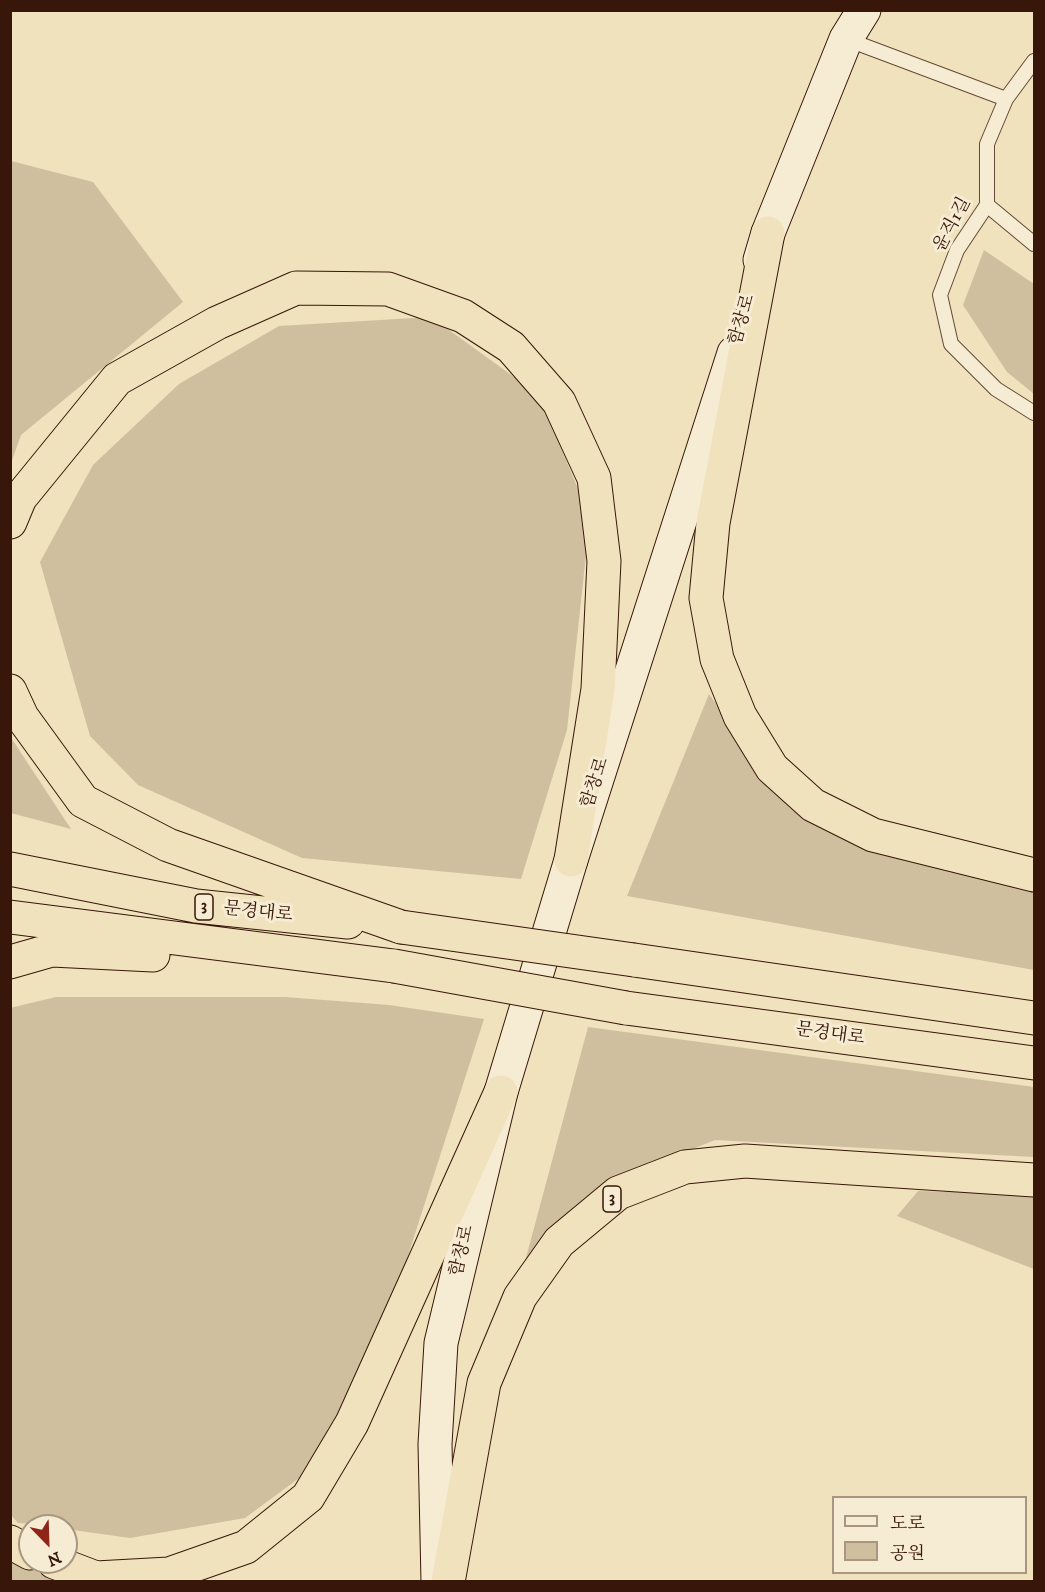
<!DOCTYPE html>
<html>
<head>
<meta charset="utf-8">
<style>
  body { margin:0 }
  #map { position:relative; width:1045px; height:1592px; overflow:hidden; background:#efe2bc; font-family:"IM FELL DW Pica","Noto Serif KR",serif }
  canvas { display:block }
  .frame { position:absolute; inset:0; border:12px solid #381609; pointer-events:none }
  .legend { position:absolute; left:832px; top:1496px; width:195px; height:78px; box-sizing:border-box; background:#f5ecd3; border:2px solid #a99682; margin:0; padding:8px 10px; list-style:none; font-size:18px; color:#381609 }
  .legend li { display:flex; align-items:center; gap:12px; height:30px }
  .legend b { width:30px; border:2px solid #a99682 }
  .north { position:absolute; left:18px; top:1514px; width:60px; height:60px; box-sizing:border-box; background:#f5ecd3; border:2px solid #a99682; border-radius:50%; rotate:157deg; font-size:16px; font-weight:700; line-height:24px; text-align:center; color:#381609 }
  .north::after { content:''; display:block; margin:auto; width:21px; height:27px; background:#8f2418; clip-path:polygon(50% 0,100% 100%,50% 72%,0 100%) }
</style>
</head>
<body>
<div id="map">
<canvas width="1045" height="1592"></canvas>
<div class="frame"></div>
<ul class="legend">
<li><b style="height:8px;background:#f5ecd3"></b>도로</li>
<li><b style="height:16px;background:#d0bf9e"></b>공원</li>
</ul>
<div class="north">N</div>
</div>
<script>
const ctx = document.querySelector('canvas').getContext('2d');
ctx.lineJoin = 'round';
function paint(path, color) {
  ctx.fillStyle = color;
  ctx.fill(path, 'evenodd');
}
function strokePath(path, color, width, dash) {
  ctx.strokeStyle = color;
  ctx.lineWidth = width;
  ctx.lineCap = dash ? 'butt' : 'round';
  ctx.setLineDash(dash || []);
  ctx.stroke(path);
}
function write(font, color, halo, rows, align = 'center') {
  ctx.font = font + ' "IM FELL DW Pica","Noto Serif KR",serif';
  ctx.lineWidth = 6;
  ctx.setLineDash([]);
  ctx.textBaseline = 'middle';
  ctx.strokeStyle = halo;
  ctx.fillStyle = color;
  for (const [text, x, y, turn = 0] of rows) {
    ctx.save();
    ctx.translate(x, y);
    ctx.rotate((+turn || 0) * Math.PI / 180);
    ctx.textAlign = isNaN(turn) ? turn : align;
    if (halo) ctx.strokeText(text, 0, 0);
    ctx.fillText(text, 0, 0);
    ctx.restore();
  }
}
const green = new Path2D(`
  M11 161 93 182 183 302 21 435 11 463Z
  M984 250 1034 284V394L1007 372 963 305Z
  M431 317 539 395 590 518 567 730 521 879 302 858 138 785 90 736 40 562 93 465 179 384 279 326Z
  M709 694 793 810 1034 885V970L627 896Z
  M10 736 71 829 11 813Z
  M56 997H285L389 1005 484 1019 404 1268 329 1456 245 1518 130 1538 66 1529V1526L18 1523 11 1515 10 1008Z
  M588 1027 1034 1087V1157L715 1140 625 1176 520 1280Z
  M918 1191 1034 1194V1269L897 1216Z
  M11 1558 54 1581H11Z`);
const lane = new Path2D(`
  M846 39 1006 99
  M1034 61 1006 99 987 144V205L957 250 940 295 951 344 996 389 1034 413
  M987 205 1034 244`);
const secondary = new Path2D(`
  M760 260 768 233 846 39 864 10
  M438 1582 435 1444 441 1343 501 1092 571 860 734 353`);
const highway = new Path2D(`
  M768 233 713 523 706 598 717 659 740 716 772 768 813 805 873 835 1034 875
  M10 522 20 498 117 379 217 323 296 288 388 289 463 316 511 347 559 402 594 478 604 561 598 689 571 860
  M10 691 22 717 83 801 168 845 401 927
  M10 869 196 906 348 922
  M10 917 394 966
  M634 960 1034 1018
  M10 962 52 950 153 955
  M626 1008 1034 1063
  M10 1542 30 1553
  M54 1562 96 1578 169 1574 246 1547 308 1497 352 1423 501 1092
  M448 1582 484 1383 520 1297 559 1242 618 1193 685 1167 745 1161 1034 1180`);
const highwayBridge = new Path2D(`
  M401 927 634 960
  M394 966 626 1008`);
const shields = [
  [204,907,18],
  [612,1199,18]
];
const shieldNames = [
  ["3",204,907],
  ["3",612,1199]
];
const streetNames = [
  ["윤직1길",953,225,-62],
  ["함창로",743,320,-74],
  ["함창로",596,783,-72],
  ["문경대로",258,913,6],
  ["문경대로",830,1035,8],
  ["함창로",463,1251,-77]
];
paint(green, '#d0bf9e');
strokePath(lane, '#664936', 16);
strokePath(secondary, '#381609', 35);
strokePath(highway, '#381609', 35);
strokePath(lane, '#f5ecd3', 14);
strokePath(secondary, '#f5ecd3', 33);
strokePath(highway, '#efe2bc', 33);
strokePath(highwayBridge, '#381609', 35, []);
strokePath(highwayBridge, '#efe2bc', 33);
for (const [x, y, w] of shields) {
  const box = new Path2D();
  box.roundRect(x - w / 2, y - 13, w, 26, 4.5);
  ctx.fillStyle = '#f5ecd3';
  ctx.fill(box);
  strokePath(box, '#381609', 1.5);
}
write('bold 16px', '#381609', null, shieldNames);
write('18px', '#381609', '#f5ecd3', streetNames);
</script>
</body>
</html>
